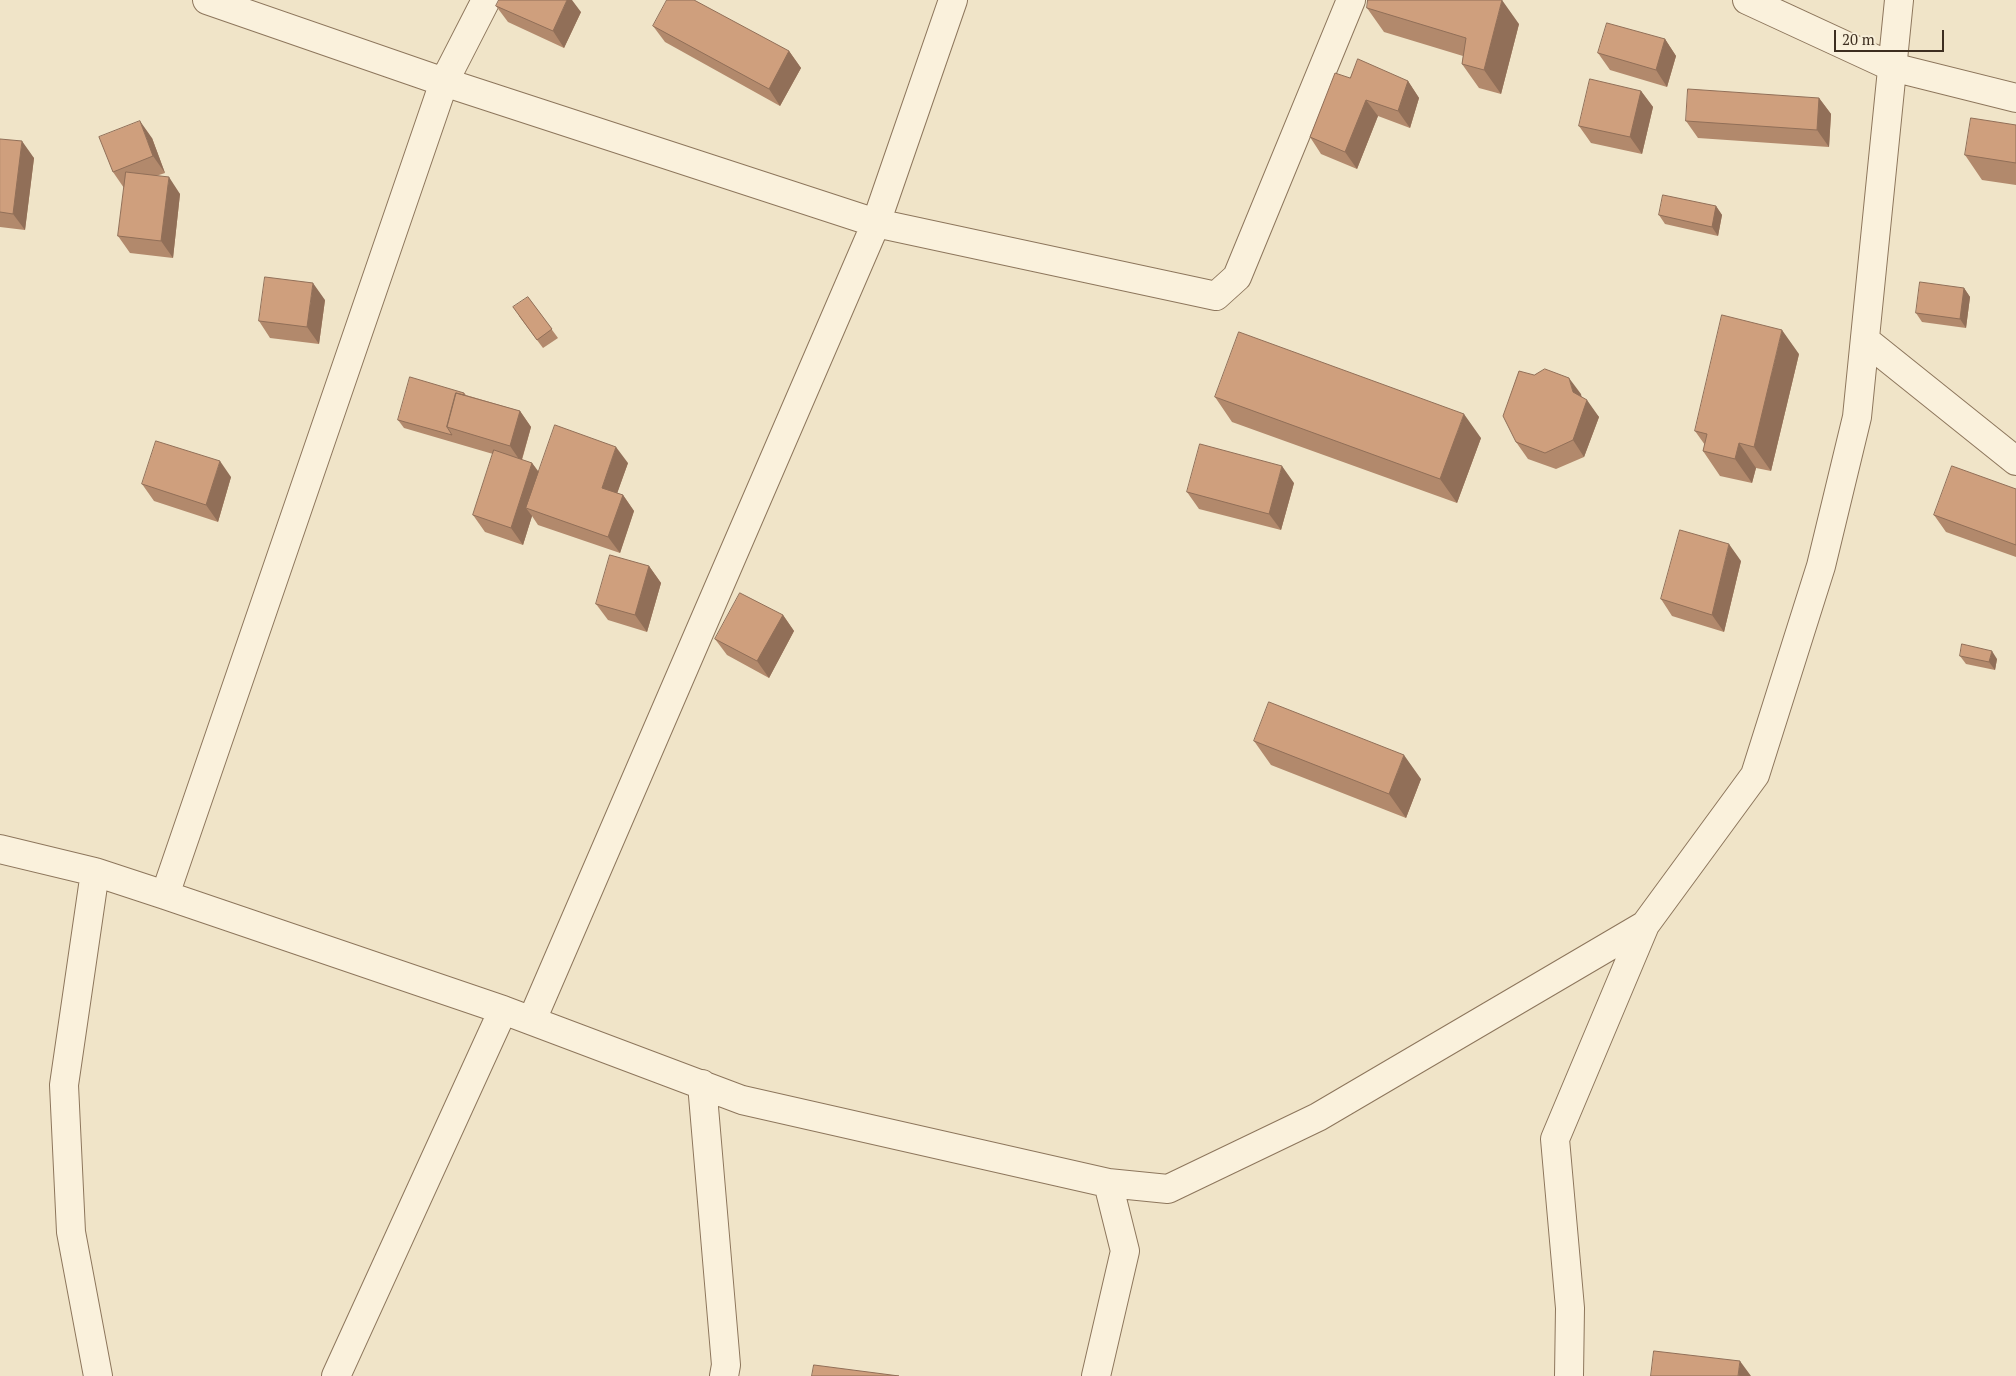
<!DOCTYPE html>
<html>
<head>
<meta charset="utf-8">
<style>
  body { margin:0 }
  #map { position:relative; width:2016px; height:1376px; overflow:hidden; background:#f0e4c8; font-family:"PT Serif",serif }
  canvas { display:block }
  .scale { position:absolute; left:1834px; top:30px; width:110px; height:22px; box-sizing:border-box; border:2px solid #3d2e20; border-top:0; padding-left:6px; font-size:15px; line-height:18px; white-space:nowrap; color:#3d2e20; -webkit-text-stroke:4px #f7eed8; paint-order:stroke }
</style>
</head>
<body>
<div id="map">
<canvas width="2016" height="1376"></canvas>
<div class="scale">20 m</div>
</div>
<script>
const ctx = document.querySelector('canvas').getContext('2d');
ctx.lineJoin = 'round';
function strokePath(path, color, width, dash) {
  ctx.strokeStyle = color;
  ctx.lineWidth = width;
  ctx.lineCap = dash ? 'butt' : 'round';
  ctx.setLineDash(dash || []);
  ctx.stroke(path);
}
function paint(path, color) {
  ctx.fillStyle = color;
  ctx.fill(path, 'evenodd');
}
const minor = new Path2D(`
  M207 0 444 82 876 223 1216 296 1237 277 1351 0
  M1747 0 1892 67 2016 98
  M1865 340 2016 461
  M0 849 95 872 165 895 503 1010 742 1100 1108 1183 1168 1189 1318 1117 1645 925 1755 775 1821 566 1857 417 1899 0
  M95 872 64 1085 71 1232 98 1376
  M165 895 444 82 486 0
  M532 1020 876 223 953 0
  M702 1084 726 1365 724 1376
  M336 1376 503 1010
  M1096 1376 1125 1251 1108 1183
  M1569 1376 1570 1308 1555 1139 1645 925`);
const wall = new Path2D(`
  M496 6 581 12 564 48 508 22Z
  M1367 8 1519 24 1501 94 1479 88 1462 64 1463 56 1384 32Z
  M653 26 789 51 801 68 780 106 665 42Z
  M1665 39 1676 56 1667 87 1610 70 1598 53Z
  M1350 78 1408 81 1419 98 1410 128 1378 116 1357 169 1321 154 1310 137Z
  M1641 91 1653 107 1642 154 1591 143 1579 126Z
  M1819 98 1831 114 1829 147 1698 138 1686 121Z
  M2016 125V185L1982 180 1965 155Z
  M152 138 165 173 156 176 180 194 173 258 130 253 118 236 124 188 113 172Z
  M0 139 34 158 25 230 0 227Z
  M1716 206 1722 215 1718 236 1665 224 1659 215Z
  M1964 288 1970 297 1966 328 1922 322 1916 313Z
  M528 297 558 338 543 348 519 316Z
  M325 300 319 344 270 338 259 321Z
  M1799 354 1771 471 1756 468 1752 483 1720 476 1703 451 1705 445 1695 431Z
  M464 393 466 395 520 411 531 427 522 460 532 463 539 472 628 463 617 493 623 495 634 511 620 553 538 525 532 516 523 545 485 532 473 515 493 454 404 428 398 420Z
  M1581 394V397L1599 417 1584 457 1556 469 1528 459 1516 442Z
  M1215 397 1481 438 1457 503 1232 422Z
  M231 477 218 522 154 501 142 484Z
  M1294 483 1281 530 1199 509 1187 492Z
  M2016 489V557L1946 532 1934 515Z
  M1741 561 1724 632 1672 616 1661 599Z
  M649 566 661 583 647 632 608 620 596 604Z
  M783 615 794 631 769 678 727 655 715 639Z
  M1960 656 1997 659 1995 670 1966 664Z
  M1254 741 1421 779 1406 818 1271 765Z`);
const shadedWall = new Path2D(`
  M567 0H572L581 12 564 48 553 31Z
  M1502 0 1519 24 1501 94 1484 70Z
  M1665 39 1676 56 1667 87 1656 70Z
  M789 51 801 68 780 106 769 89Z
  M1408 81 1419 98 1410 128 1398 111Z
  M1641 91 1653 107 1642 154 1630 137Z
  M1819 98 1831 114 1829 147 1817 130Z
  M1366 100 1378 116 1357 169 1345 152Z
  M140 121 152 138 165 173 153 156Z
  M22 141 34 158 25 230 13 214Z
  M169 177 180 194 173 258 161 241Z
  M1716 206 1722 215 1718 236 1712 227Z
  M313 283 325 300 319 344 307 327Z
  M1964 288 1970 297 1966 328 1960 319Z
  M1782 330 1799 354 1771 471 1754 447Z
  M1569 378 1581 394 1584 408 1587 400 1599 417 1584 457 1573 440V392Z
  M520 411 531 427 521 462 510 446Z
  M1464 414 1481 438 1457 503 1440 479Z
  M1739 443 1756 468 1752 483 1735 459Z
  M616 447 628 463 613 505 602 488Z
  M220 461 231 477 218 522 206 505Z
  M532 463 544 480 526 508 532 516 523 545 511 528Z
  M1282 466 1294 483 1281 530 1269 514Z
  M623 495 634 511 620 553 608 537Z
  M1729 544 1741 561 1724 632 1712 615Z
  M649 566 661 583 647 632 635 615Z
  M783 615 794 631 769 678 757 661Z
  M1992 651 1997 659 1995 670 1989 662Z
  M1404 755 1421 779 1406 818 1389 794Z
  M1740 1361 1751 1376H1738Z`);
const building = new Path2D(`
  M499 0H567L553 31 496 6Z
  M667 0H694L789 51 769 89 653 26Z
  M1368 0H1502L1484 70 1462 64 1466 38 1367 8Z
  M1607 23 1665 39 1656 70 1598 53Z
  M1358 59 1408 81 1398 111 1366 100 1345 152 1310 137 1335 73 1350 78Z
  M1590 79 1641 91 1630 137 1579 126Z
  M1688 89 1819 98 1817 130 1686 121Z
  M1971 118 2016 125V163L1965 155Z
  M140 121 153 156 113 172 99 137Z
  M0 139 22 141 13 214 0 212Z
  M126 172 169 177 161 241 118 236Z
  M1663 195 1716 206 1712 227 1659 215Z
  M265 277 313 283 307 327 259 321Z
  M1920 282 1964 288 1960 319 1916 313Z
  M528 297 552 329 537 340 513 307Z
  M1722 315 1782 330 1754 447 1739 443 1735 459 1703 451 1707 434 1695 431Z
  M1239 332 1464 414 1440 479 1215 397Z
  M1545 369 1569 378 1573 392 1587 400 1573 440 1545 453 1516 442 1503 416 1519 371 1534 375Z
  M410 377 464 393V395L456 393 447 427 452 435 398 420Z
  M456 393 520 411 510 446 447 427Z
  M555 425 616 447 602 488 623 495 608 537 526 508Z
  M156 441 220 461 206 505 142 484Z
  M1200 444 1282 466 1269 514 1187 492Z
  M494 450 532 463 511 528 473 515Z
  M1952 466 2016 489V545L1934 515Z
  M1680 530 1729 544 1712 615 1661 599Z
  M610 555 649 566 635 615 596 604Z
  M740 593 783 615 757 661 715 639Z
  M1962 644 1992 651 1989 662 1960 656Z
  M1269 702 1404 755 1389 794 1254 741Z
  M1654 1351 1740 1361 1738 1376H1651Z
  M814 1365 899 1376H812Z`);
strokePath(minor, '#8d765c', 30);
strokePath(minor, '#faf1dc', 28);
paint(wall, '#b2896c');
paint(shadedWall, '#916f58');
paint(building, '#cf9f7d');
strokePath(building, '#916f58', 1);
</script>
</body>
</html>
